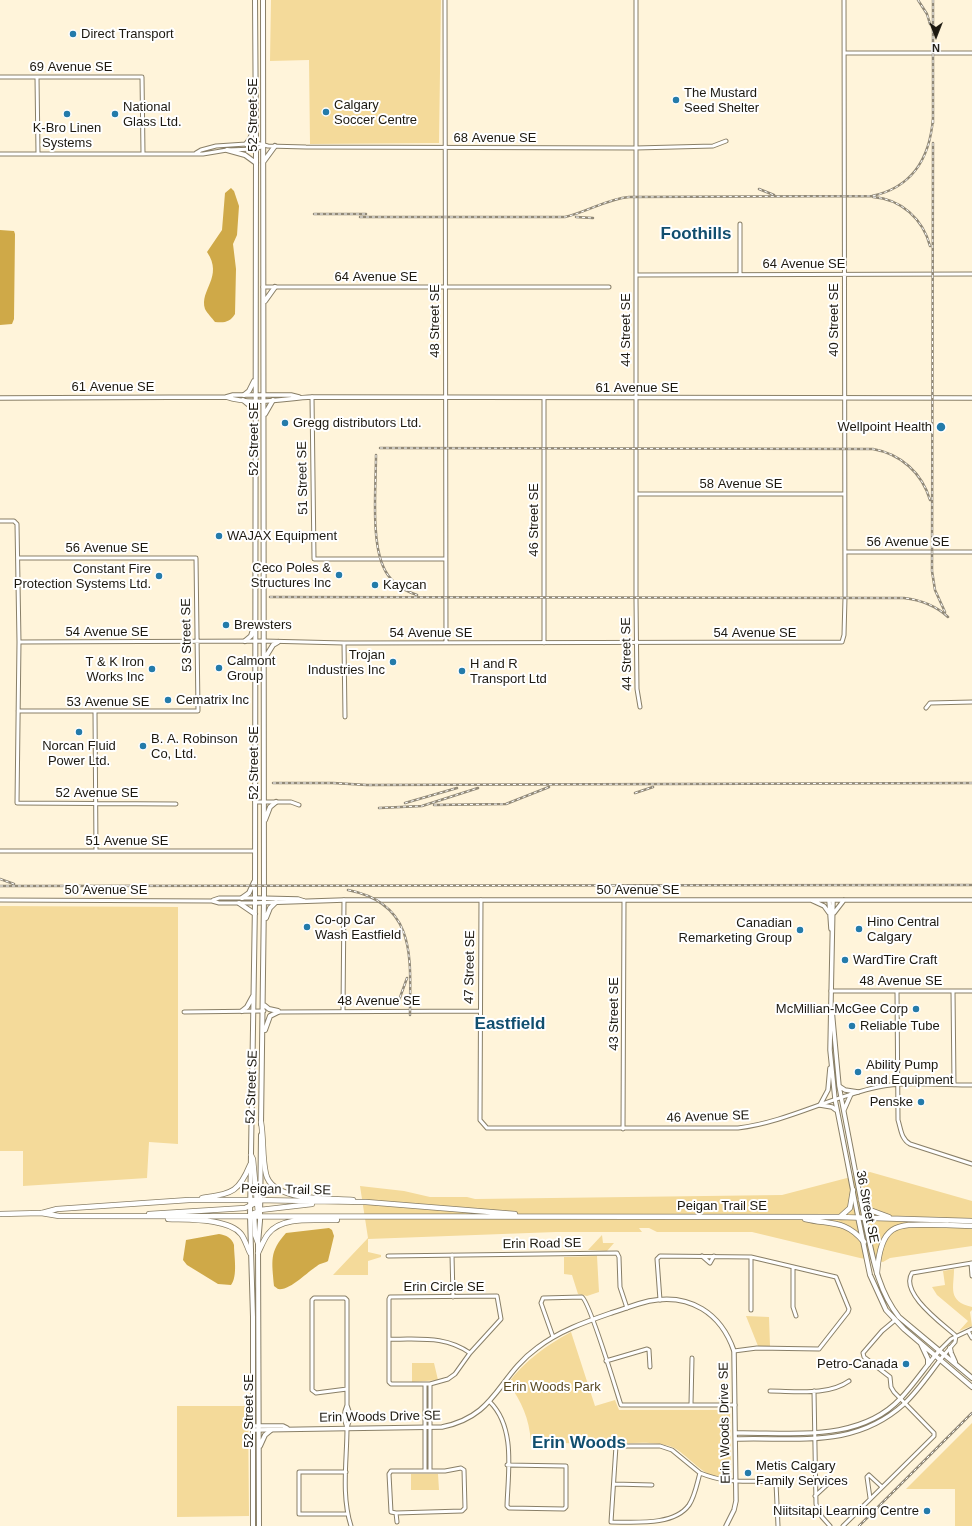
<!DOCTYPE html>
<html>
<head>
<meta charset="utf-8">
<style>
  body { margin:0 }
  #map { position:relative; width:972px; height:1526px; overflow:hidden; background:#fff4da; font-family:Arial,sans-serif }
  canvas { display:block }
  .north { position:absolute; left:916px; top:16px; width:40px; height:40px; -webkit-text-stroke:3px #fff; paint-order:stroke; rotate:180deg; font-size:11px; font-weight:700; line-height:16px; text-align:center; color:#1d1910 }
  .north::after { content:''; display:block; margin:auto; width:14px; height:18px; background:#1d1910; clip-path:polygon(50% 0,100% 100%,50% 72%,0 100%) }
</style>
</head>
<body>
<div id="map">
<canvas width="972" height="1526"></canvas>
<div class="north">N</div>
</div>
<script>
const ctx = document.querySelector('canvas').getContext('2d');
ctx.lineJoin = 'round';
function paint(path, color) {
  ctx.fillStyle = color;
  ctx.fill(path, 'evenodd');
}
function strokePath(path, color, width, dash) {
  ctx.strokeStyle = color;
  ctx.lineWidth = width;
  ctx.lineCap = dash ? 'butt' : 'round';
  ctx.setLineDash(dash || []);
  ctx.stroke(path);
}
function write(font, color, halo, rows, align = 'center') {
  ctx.font = font + ' Arial,sans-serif';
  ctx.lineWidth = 4;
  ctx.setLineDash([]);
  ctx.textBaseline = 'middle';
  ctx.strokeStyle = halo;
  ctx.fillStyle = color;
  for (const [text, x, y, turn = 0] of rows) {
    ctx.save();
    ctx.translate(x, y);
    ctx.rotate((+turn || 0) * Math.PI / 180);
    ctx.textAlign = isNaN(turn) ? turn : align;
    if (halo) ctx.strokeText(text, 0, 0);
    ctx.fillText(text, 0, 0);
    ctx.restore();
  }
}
const green = new Path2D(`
  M271 0H441L439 143 310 144 309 60 270 61Z
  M0 906 178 907V1144L149 1142 147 1178 23 1186V1151H0Z
  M870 1172 972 1201V1246L890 1258 883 1262 860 1258 752 1232H657L649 1228H639L642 1232H556L368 1239V1252L381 1255V1257L368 1261V1275H333L368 1238 360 1186 404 1191 430 1197H467L475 1199 782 1195Z
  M602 1235 603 1243H614L607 1251 588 1250Z
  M597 1256 599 1292 587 1296 578 1294 572 1275 564 1274V1257Z
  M954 1269C954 1288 947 1301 972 1307V1310L970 1312 972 1326 959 1331 968 1321 937 1295 932 1287 945 1285 943 1271Z
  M746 1316 769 1317 770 1346H758Z
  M571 1332 595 1406 615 1400 619 1410H727L730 1412 731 1476C708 1486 689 1454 672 1447 657 1441 638 1443 622 1443L617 1441 612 1443 611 1447 593 1445V1444L531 1442C529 1418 522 1402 508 1383 526 1360 545 1346 571 1332Z
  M412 1363H434L438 1380 412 1382Z
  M177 1406H248L249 1516 177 1517Z
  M972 1423V1526H955V1489H906Z
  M411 1474H438L439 1490H411Z`);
const water = new Path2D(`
  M231 188 234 191 239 206 237 235 233 244 236 269 235 314C230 322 225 323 215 322 212 318 207 313 205 309 199 290 224 277 207 252L222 230 225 193Z
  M0 230 14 231 15 234 14 319 12 324 0 325Z
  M329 1228 332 1230 334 1236 328 1261C325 1263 320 1263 317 1266 307 1272 290 1291 278 1289L274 1286C272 1261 269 1252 286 1233Z
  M219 1234C226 1235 232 1238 234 1245 234 1256 238 1276 231 1285L218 1284 187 1265 183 1260 186 1240Z`);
const minor = new Path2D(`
  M445 0 446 643
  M636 0V600L637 689 640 707
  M845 53H972
  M0 77H142L143 153
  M37 77 38 153
  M196 153 201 150 216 146 246 144 256 143 268 146 306 147 636 148 713 146 726 141
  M0 154H203L227 150 256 149 263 146
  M740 274V224
  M637 275 972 274
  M263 287H609
  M312 397 314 559H445
  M544 398V643
  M637 494H844
  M0 521H14L17 524 19 642 17 803 176 804
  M845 552H972
  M18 558H196L198 711H18
  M19 642 264 641 344 643 842 642 844 635 845 598 844 0
  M344 643 345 717
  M926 708 930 703 972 702
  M95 712 96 851
  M255 802H291L299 805
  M0 851H254
  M0 900 212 901 219 903H255
  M213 900 219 898H255
  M481 900 480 1120 487 1128H738C787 1122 830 1097 878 1087 905 1081 944 1085 972 1085
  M831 991H972
  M897 991 898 1120C901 1129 901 1139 910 1144L972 1164
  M953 991 954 1085
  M343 1011 344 900
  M184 1012 264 1011
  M278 1012 480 1011
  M623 1129 624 900
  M452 1255 453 1297
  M388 1256 617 1253 619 1257 620 1287 627 1308
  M702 1256 710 1263 714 1256
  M751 1257V1310
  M971 1263 972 1276
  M793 1268V1307L796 1316
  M497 1296 501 1319 470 1353 455 1374 448 1379 430 1384H391L389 1382V1299L390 1297Z
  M660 1300 657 1259 660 1256 751 1257 836 1277 849 1309 848 1312 819 1349 757 1348 734 1351
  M968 1331 972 1338
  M956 1336C943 1324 899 1293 912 1273L972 1263
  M553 1337 541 1303 543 1298 582 1297C590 1302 616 1390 621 1405H735
  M389 1339C419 1340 444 1335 470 1353
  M939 1351 951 1339 972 1329
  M944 1355 955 1342 956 1336
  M606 1361 647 1349 649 1350 650 1367
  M430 1384V1471
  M347 1389 316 1393 312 1390V1300L314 1298H345L347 1300V1405C343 1414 344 1420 347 1428
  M770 1391C795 1391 828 1396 849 1381
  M814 1391 816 1504 822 1517 830 1526
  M490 1402C516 1428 508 1472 507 1506L509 1508 564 1509 566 1507V1466L507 1465
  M691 1404 692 1358
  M347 1405C351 1414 350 1420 347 1428 347 1460 341 1495 351 1526
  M425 1471V1385
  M346 1472H299V1514H347
  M700 1473 672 1450 660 1446H616L611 1522C635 1522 674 1526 689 1505 695 1496 697 1483 700 1473 727 1484 745 1481 774 1481L776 1483 778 1526
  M815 1480H826L828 1484 815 1496
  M614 1484 652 1485
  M870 1498 867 1477 869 1475 882 1487
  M396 1513 391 1512 389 1474 391 1471H445L461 1468 464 1470 465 1508 462 1511 396 1513 397 1522
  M843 1526 934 1436V1433L894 1392 891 1387 890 1377 864 1357 863 1353 882 1331 894 1321`);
const tertiary = new Path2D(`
  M226 397 233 395H291L299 397
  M0 398 226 397C252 406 286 398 312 397L972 398
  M255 898 298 899 304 901
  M811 900 824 906 829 913
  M829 900 831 929
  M833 900 830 1050 835 1099 858 1217
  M255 903 344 900H972
  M834 913 844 900
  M832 1010 839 1086 864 1217
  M830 1068 828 1090 820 1105 832 1107 836 1110
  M839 1086 845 1090 858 1092
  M844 1110 851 1094
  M254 1426H283L287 1428
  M253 1430 442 1427C497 1416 497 1377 537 1348 559 1331 585 1322 611 1313 624 1309 636 1304 649 1301 690 1293 721 1313 734 1351L736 1501 734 1510 726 1526
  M736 1433C792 1432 859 1443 901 1398 915 1383 926 1366 939 1351
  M736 1439C798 1437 854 1449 904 1404 919 1390 931 1371 944 1355`);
const secondary = new Path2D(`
  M246 144 250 139 255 126
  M227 150 245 155 256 163
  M264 161 275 146
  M265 301 275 287
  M244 395 249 391 254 381
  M243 400 255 410
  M265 414 273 400
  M245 641 251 636 253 630
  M265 658 273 645 278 642
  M265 820 270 807 276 802
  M242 898 249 893 254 882
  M239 903 255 914
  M266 918 270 908 276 902
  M264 1005 269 1009 278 1011
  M242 1011 247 1007 253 996
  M265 1030 270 1016 278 1012
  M261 1124 264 898 263 0
  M858 1217 870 1275 886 1310 904 1329 972 1387
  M864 1217C872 1252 876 1288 899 1317L972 1378
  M921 1344 928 1359V1364
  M950 1348 951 1353 955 1362
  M260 1446 265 1435 271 1430
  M253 1526V1317L250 1216 255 903 256 143 255 0
  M259 1526 258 1243 260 1221 261 1135`);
const primary = new Path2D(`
  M261 1122C264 1139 262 1157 266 1174 272 1202 330 1198 353 1200
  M251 1155 253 1159 258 1213
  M202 1198C231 1193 238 1194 250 1165
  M861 1200 870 1210 889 1217
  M42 1213 57 1209 189 1200H256L366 1202 515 1214
  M254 1213 255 1235 258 1243
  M0 1214 41 1213 59 1216 839 1217 972 1221
  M149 1214 245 1208 260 1201
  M250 1216 260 1210 312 1204
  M840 1217 850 1208 853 1190
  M168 1219C187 1220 228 1218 241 1234 245 1239 247 1247 250 1253
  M805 1219C830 1225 845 1219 864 1242
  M946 1225 972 1226
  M258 1253C261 1247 264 1239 268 1234 282 1215 317 1221 337 1220
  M877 1273C881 1217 900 1225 948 1225`);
const rail = new Path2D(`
  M918 0 927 14 930 24
  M933 0V123
  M933 143 932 571 935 590 945 612
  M759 189 774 195
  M873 197C901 199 923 219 930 246
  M314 214H366
  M360 217H565C587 212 607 199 629 197L872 196C914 187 930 157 933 118
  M576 217 593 218
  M380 448 873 449C901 454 922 473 930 500
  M376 455C376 485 371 539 383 566 389 581 402 590 417 595
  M270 597 904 598C921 600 935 605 948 617
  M273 783H333L367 785 972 783
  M635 793 653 787
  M405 803 457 788
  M434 805 506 804 549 787
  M379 808 422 806 478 788
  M0 879 14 884
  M0 886 972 885
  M348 890C418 904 410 960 410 1015
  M398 1003 407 978
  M859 1526 972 1413`);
const markers = [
  [73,34,4,"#247baa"],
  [676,100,4,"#247baa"],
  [326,112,4,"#247baa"],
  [67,114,4,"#247baa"],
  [115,114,4,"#247baa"],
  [285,423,4,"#247baa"],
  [941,427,5,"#247baa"],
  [219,536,4,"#247baa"],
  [339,575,4,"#247baa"],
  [159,576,4,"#247baa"],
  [375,585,4,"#247baa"],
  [226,625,4,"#247baa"],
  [393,662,4,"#247baa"],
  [219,668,4,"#247baa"],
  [152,669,4,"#247baa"],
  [462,671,4,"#247baa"],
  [168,700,4,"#247baa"],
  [79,732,4,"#247baa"],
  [143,746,4,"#247baa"],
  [307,927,4,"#247baa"],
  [859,929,4,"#247baa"],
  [800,930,4,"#247baa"],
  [845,960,4,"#247baa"],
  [916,1009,4,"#247baa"],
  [852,1026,4,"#247baa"],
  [858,1072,4,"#247baa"],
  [921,1102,4,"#247baa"],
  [906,1364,4,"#247baa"],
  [748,1473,4,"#247baa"],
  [927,1511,4,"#247baa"]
];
const poiNames = [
  ["Direct Transport",81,34],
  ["The Mustard",684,93],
  ["Seed Shelter",684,108],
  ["Calgary",334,105],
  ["Soccer Centre",334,120],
  ["National",123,107],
  ["Glass Ltd.",123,122],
  ["K-Bro Linen",67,128,"center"],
  ["Systems",67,143,"center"],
  ["Gregg distributors Ltd.",293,423],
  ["Wellpoint Health",932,427,"right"],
  ["WAJAX Equipment",227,536],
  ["Ceco Poles &",331,568,"right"],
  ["Structures Inc",331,583,"right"],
  ["Constant Fire",151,569,"right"],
  ["Protection Systems Ltd.",151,584,"right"],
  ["Kaycan",383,585],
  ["Brewsters",234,625],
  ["Trojan",385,655,"right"],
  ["Industries Inc",385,670,"right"],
  ["Calmont",227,661],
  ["Group",227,676],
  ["T & K Iron",144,662,"right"],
  ["Works Inc",144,677,"right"],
  ["H and R",470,664],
  ["Transport Ltd",470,679],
  ["Cematrix Inc",176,700],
  ["B. A. Robinson",151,739],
  ["Co, Ltd.",151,754],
  ["Norcan Fluid",79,746,"center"],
  ["Power Ltd.",79,761,"center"],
  ["Co-op Car",315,920],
  ["Wash Eastfield",315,935],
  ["Hino Central",867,922],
  ["Calgary",867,937],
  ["Canadian",792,923,"right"],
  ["Remarketing Group",792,938,"right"],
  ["WardTire Craft",853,960],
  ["McMillian-McGee Corp",908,1009,"right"],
  ["Reliable Tube",860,1026],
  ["Ability Pump",866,1065],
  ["and Equipment",866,1080],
  ["Penske",913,1102,"right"],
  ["Petro-Canada",898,1364,"right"],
  ["Metis Calgary",756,1466],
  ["Family Services",756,1481],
  ["Niitsitapi Learning Centre",919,1511,"right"]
];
const streetNames = [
  ["69 Avenue SE",71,67],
  ["52 Street SE",253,115,-90],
  ["68 Avenue SE",495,138],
  ["64 Avenue SE",804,264],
  ["64 Avenue SE",376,277],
  ["40 Street SE",834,320,-90],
  ["48 Street SE",435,321,-90],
  ["44 Street SE",626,330,-90],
  ["61 Avenue SE",113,387],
  ["61 Avenue SE",637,388],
  ["52 Street SE",254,439,-90],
  ["51 Street SE",303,478,-91],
  ["58 Avenue SE",741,484],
  ["46 Street SE",534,520,-90],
  ["56 Avenue SE",908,542],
  ["56 Avenue SE",107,548],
  ["54 Avenue SE",107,632],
  ["54 Avenue SE",431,633],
  ["54 Avenue SE",755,633],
  ["53 Street SE",187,635,-91],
  ["44 Street SE",627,654,-91],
  ["53 Avenue SE",108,702],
  ["52 Street SE",254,763,-90],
  ["52 Avenue SE",97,793],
  ["51 Avenue SE",127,841],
  ["50 Avenue SE",106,890],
  ["50 Avenue SE",638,890],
  ["47 Street SE",470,967,-89],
  ["48 Avenue SE",901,981],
  ["48 Avenue SE",379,1001],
  ["43 Street SE",614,1014,-90],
  ["52 Street SE",252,1087,-88],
  ["46 Avenue SE",708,1117,-2],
  ["Peigan Trail SE",286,1190,1],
  ["Peigan Trail SE",722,1206],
  ["36 Street SE",867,1207,79],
  ["Erin Road SE",542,1244,-1],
  ["Erin Circle SE",444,1287],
  ["52 Street SE",249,1411,-90],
  ["Erin Woods Drive SE",380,1417,-1],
  ["Erin Woods Drive SE",725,1423,-91]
];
const parkNames = [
  ["Erin Woods Park",552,1387]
];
const districtNames = [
  ["Foothills",696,234],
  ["Eastfield",510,1024],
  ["Erin Woods",579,1443]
];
paint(green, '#f4da9a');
paint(water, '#cfa948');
strokePath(minor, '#897f67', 5);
strokePath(tertiary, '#897f67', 5.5);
strokePath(secondary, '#897f67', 6);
strokePath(primary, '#897f67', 6);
strokePath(minor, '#fff', 3);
strokePath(tertiary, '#fff', 3.5);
strokePath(secondary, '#fff', 4);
strokePath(primary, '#fff', 4.5);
strokePath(rail, '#918978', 2.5);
strokePath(rail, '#fff', 1, [3]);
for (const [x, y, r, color] of markers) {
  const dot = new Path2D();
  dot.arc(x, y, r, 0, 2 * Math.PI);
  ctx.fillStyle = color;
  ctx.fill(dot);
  strokePath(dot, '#fff', 1.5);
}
write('13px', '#1d1910', '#fff', poiNames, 'left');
write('13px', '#1d1910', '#fff', streetNames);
write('13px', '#584820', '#fff', parkNames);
write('bold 17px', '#114e6e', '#fff', districtNames);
</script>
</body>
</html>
